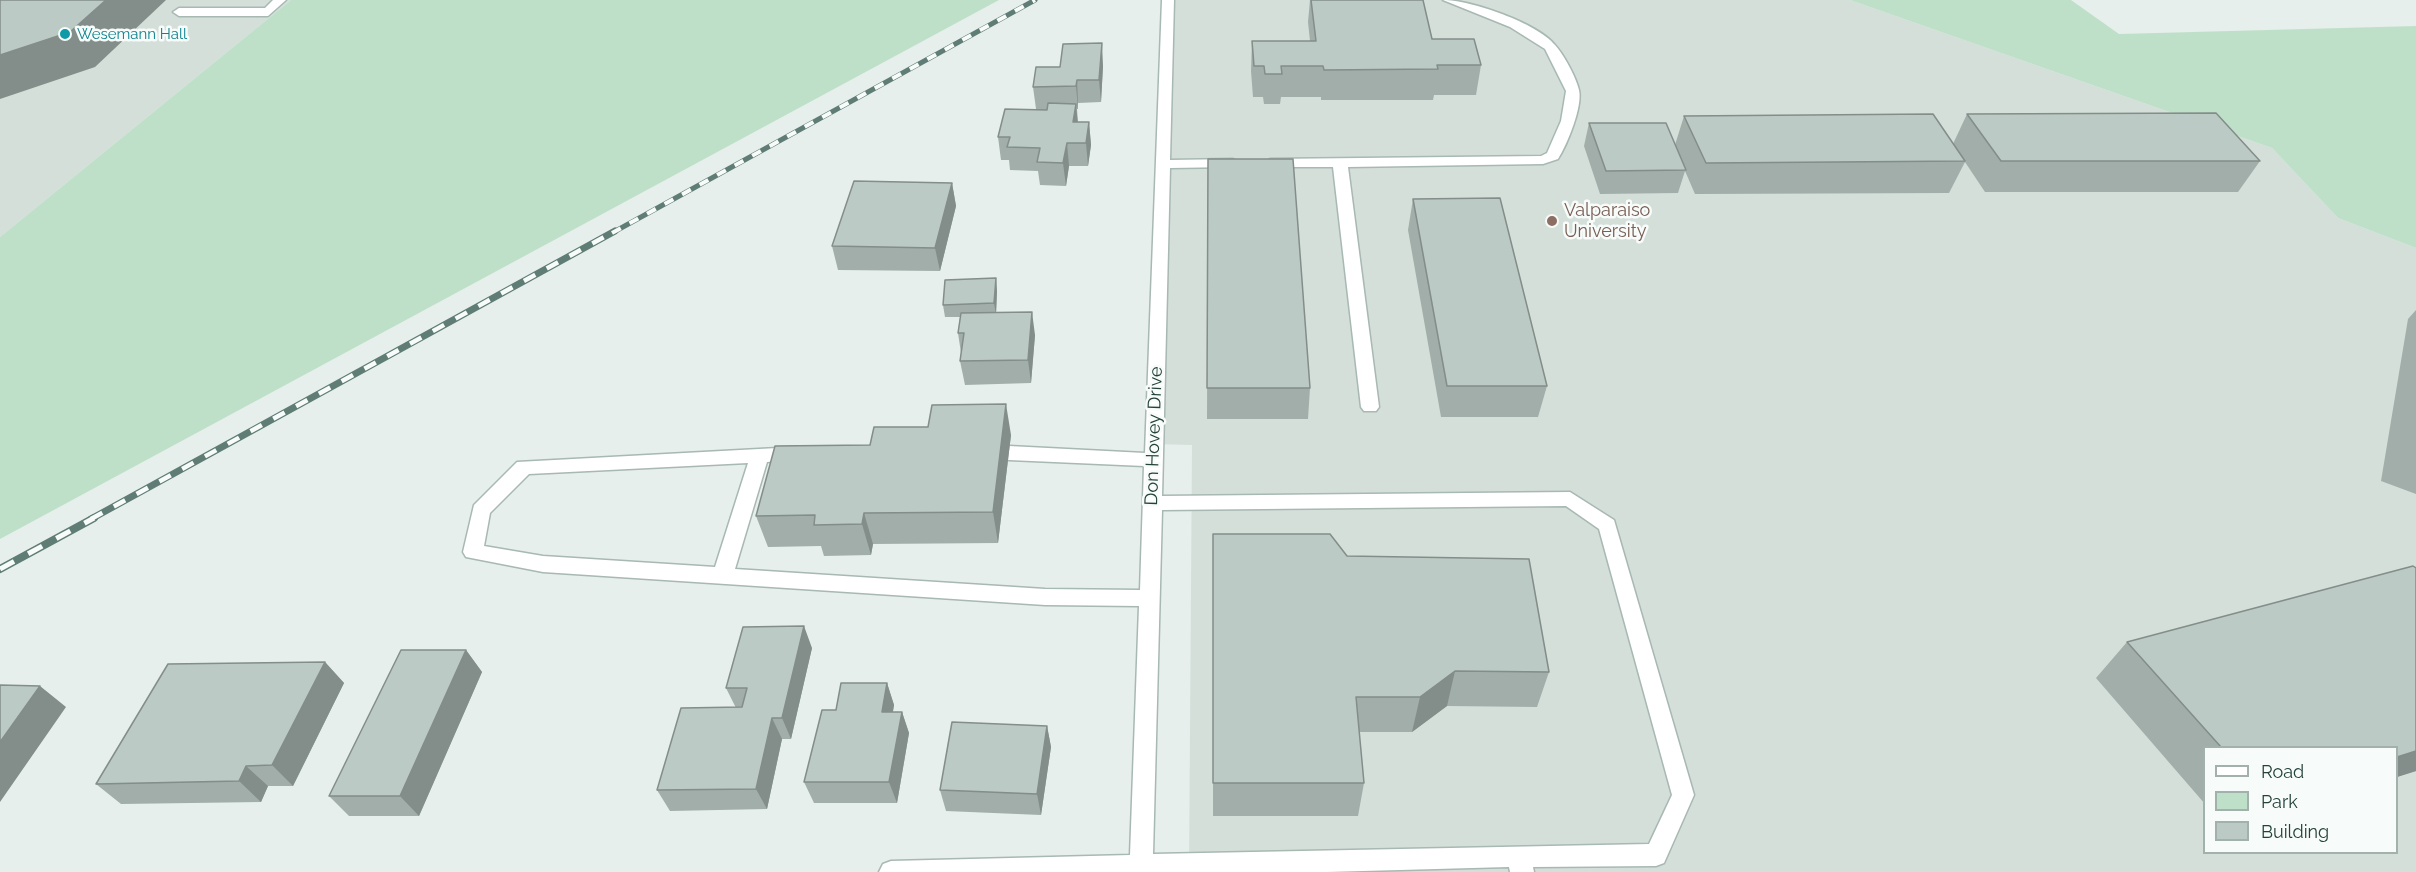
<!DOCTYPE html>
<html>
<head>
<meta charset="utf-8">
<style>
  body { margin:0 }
  #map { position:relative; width:2416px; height:872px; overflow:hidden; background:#e6efeb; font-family:Raleway,sans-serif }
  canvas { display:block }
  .legend { position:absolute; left:2203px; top:746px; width:195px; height:108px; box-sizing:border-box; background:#f7fbf9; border:2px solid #a3b1ad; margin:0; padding:8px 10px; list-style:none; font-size:18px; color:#24423a }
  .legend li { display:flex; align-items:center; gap:12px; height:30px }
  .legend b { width:30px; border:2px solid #a3b1ad }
</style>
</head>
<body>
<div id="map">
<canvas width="2416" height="872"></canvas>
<ul class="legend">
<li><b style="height:8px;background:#fff"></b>Road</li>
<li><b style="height:16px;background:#bfe0c8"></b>Park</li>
<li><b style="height:16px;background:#bbcac4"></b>Building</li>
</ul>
</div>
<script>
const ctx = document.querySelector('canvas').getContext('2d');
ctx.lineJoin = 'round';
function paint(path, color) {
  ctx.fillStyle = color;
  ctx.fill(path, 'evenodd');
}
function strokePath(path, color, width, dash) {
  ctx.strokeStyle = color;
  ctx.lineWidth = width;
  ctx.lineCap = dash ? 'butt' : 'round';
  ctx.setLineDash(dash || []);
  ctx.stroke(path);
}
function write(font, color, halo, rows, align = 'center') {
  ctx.font = font + ' Raleway,sans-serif';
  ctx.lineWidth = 5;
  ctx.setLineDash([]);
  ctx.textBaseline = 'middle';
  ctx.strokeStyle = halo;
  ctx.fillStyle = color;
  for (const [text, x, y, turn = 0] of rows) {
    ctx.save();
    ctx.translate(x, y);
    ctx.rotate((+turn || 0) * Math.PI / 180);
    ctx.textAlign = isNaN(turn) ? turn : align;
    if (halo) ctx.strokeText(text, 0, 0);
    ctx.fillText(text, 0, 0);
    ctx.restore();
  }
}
const built = new Path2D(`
  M0 0H291L0 237Z
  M1168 0H1850L2272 148 2338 218 2416 248V872H1189L1192 445 1153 444ZM2204 748H2396V852H2204Z`);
const green = new Path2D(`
  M291 0H999L0 539V237Z
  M1850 0H2071L2119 34 2416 26V248L2338 218 2272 148Z`);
const minor = new Path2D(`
  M273 0H286L268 16H179L173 12 179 8H265Z
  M1162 0H1174L1170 160 1233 159 1240 163 1233 167 1170 168 1162 496 1570 492 1614 520 1694 795 1664 863 1656 866 1533 867 1534 872H1510L1509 867 1327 872H879L883 864 891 861 1130 855 1139 606 1045 605 543 572 466 557 463 552 474 505 517 462 796 447 802 449 805 454 802 459 767 462 735 569 1045 589 1140 590 1144 466 1009 460 1003 458 1000 453 1003 448 1009 446 1145 453ZM748 463 715 567 543 556 484 546 490 513 529 474ZM1566 506 1599 529 1672 795 1649 844 1153 854 1162 510Z
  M1443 0C1471 0 1537 23 1555 45 1564 55 1576 77 1579 90 1583 106 1567 145 1558 159L1543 164 1348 167 1379 407 1376 411H1364L1361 407 1333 167H1270L1263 163 1270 159 1541 156 1547 153 1561 121 1566 91 1545 49 1510 27Z`);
const railFar2 = new Path2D(`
  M612 233 1035 0`);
const railFar1 = new Path2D(`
  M91 519 615 231`);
const rail = new Path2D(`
  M0 569 94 518`);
const wall = new Path2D(`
  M1310 0H1423L1432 39 1481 65 1476 95H1434L1433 100H1321V97H1281L1280 104H1264L1263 97H1253L1251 71 1252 41H1310L1308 22Z
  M1103 66 1101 102 1078 103V109H1077L1078 122H1089L1091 145 1088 166H1069L1066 186 1040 185 1038 171 1010 170 1009 160H1001L998 137 1036 109 1033 87Z
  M1967 114 2260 161 2238 192H1985L1965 162 1949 193 1695 194 1685 171 1678 193 1600 194 1584 146 1589 123 1675 145 1684 116 1953 144Z
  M1208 159 1310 388 1308 419H1207Z
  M952 183 956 206 940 271 838 270 832 246Z
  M1413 199 1547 386 1538 417H1441L1408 230Z
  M996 278 997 291 996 313 1035 335 1031 383 965 385 960 361 961 353 958 333 960 317H945L943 305Z
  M2416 310V494L2381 481 2408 319Z
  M1011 435 998 543 873 544 871 555 824 556 821 546 768 547 756 516 870 445Z
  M1213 534 1347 556 1549 672 1537 707 1447 706 1412 732H1359L1364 783 1358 816H1213Z
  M2416 568V771L2397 777V747H2205V804L2096 678 2127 642Z
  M812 648 791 739H782L767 809 670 811 657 790 736 708 726 688Z
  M466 650 482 672 419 816H349L329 796Z
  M325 662 344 683 293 786H268L261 802 121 804 96 784Z
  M887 683 894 705 893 712H902L909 733 897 803H814L804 782 836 710Z
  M1047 726 1051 747 1041 815 946 811 940 790Z`);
const shadedWall = new Path2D(`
  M106 0H166L95 67 0 99V55Z
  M1102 43 1103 66 1101 102 1099 80Z
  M1077 80 1078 103V109L1076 86Z
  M1076 104 1078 126 1075 144 1073 122Z
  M1089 122 1091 145 1088 166 1086 143Z
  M1067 143 1069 166 1066 186 1063 163Z
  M952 183 956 206 940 271 935 248Z
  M996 278 997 291 996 315 994 303Z
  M1032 312 1035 335 1031 383 1028 360Z
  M1006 404 1011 435 998 543 993 512Z
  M864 513 873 544 871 555 862 524Z
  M804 626 812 648 791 739 782 718Z
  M466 650 482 672 419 816 400 796Z
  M325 662 344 683 293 786 272 765Z
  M1455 671 1447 706 1412 732 1420 697Z
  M887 683 894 705 889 733 882 712Z
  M40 686 66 707 0 802V742Z
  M902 712 909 733 897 803 889 782Z
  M772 718 782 739 767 809 756 789Z
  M1047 726 1051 747 1041 815 1037 794Z
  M2416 751V771L2397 777V757Z
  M246 766 268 786 261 802 239 781Z`);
const building = new Path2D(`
  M0 0H106L70 32 0 55Z
  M1311 0H1423L1432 39H1474L1481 65H1437L1438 69 1324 70 1323 66H1281L1282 74H1265L1264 66H1254L1252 41H1316Z
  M1102 43 1099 80H1077L1076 86 1033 87 1036 67H1060L1063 44Z
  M1048 103 1076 104 1073 122H1089L1086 143H1067L1063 163 1037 162 1040 148 1007 147 1010 137H998L1005 109 1047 110Z
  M2216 113 2260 161H2001L1967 114Z
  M1933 114 1965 161 1706 163 1684 116Z
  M1589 123H1666L1686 170 1606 171Z
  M1208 159H1293L1310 388H1207Z
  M854 181 952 183 935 248 832 246Z
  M1500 198 1547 386H1447L1413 199Z
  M996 278 994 303 943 305 945 280Z
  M1032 312 1028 360 960 361 964 333H958L961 313Z
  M1006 404 993 512 864 513 862 524 814 525 815 515 756 516 775 446 870 445 874 427H928L932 405Z
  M1213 534H1330L1347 556 1529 559 1549 672 1455 671 1420 697H1356L1364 783H1213Z
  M2413 566 2416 568V751L2397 757V747H2221L2127 642Z
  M804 626 782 718H772L756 789 657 790 681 708 742 707 747 688H726L743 627Z
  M401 650H466L400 796H329Z
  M325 662 272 765 246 766 239 781 96 784 168 664Z
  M841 683H887L882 712H902L889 782H804L822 710H836Z
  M0 685 40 686 0 742Z
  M952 722 1047 726 1037 794 940 790Z`);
const markers = [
  [65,34,6,"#0f9aa8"],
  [1552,221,6,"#8d6e63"]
];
const farCulturenames = [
  ["Wesemann Hall",77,34]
];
const educationNames = [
  ["Valparaiso",1564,211],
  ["University",1564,232]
];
const streetNames = [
  ["Don Hovey Drive",1154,436,-88]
];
paint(built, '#d4dfda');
paint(green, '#bfe0c8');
strokePath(minor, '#a8b8b2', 3);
paint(minor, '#fff');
strokePath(railFar2, '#5f7d75', 5);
strokePath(railFar1, '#5f7d75', 7);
strokePath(rail, '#5f7d75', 8);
strokePath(railFar2, '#f7fbf9', 4, [10]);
strokePath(railFar1, '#f7fbf9', 4.5, [13]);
strokePath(rail, '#f7fbf9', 5, [16]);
paint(wall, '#a1aea9');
paint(shadedWall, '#838d89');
paint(building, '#bbcac4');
strokePath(building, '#838d89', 1.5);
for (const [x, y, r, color] of markers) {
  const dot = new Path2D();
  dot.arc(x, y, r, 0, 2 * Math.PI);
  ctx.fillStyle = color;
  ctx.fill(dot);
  strokePath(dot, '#f7fbf9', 2);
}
write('15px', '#0d838f', '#f7fbf9', farCulturenames, 'left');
write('18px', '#785e54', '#f7fbf9', educationNames, 'left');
write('18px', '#24423a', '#f7fbf9', streetNames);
</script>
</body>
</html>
